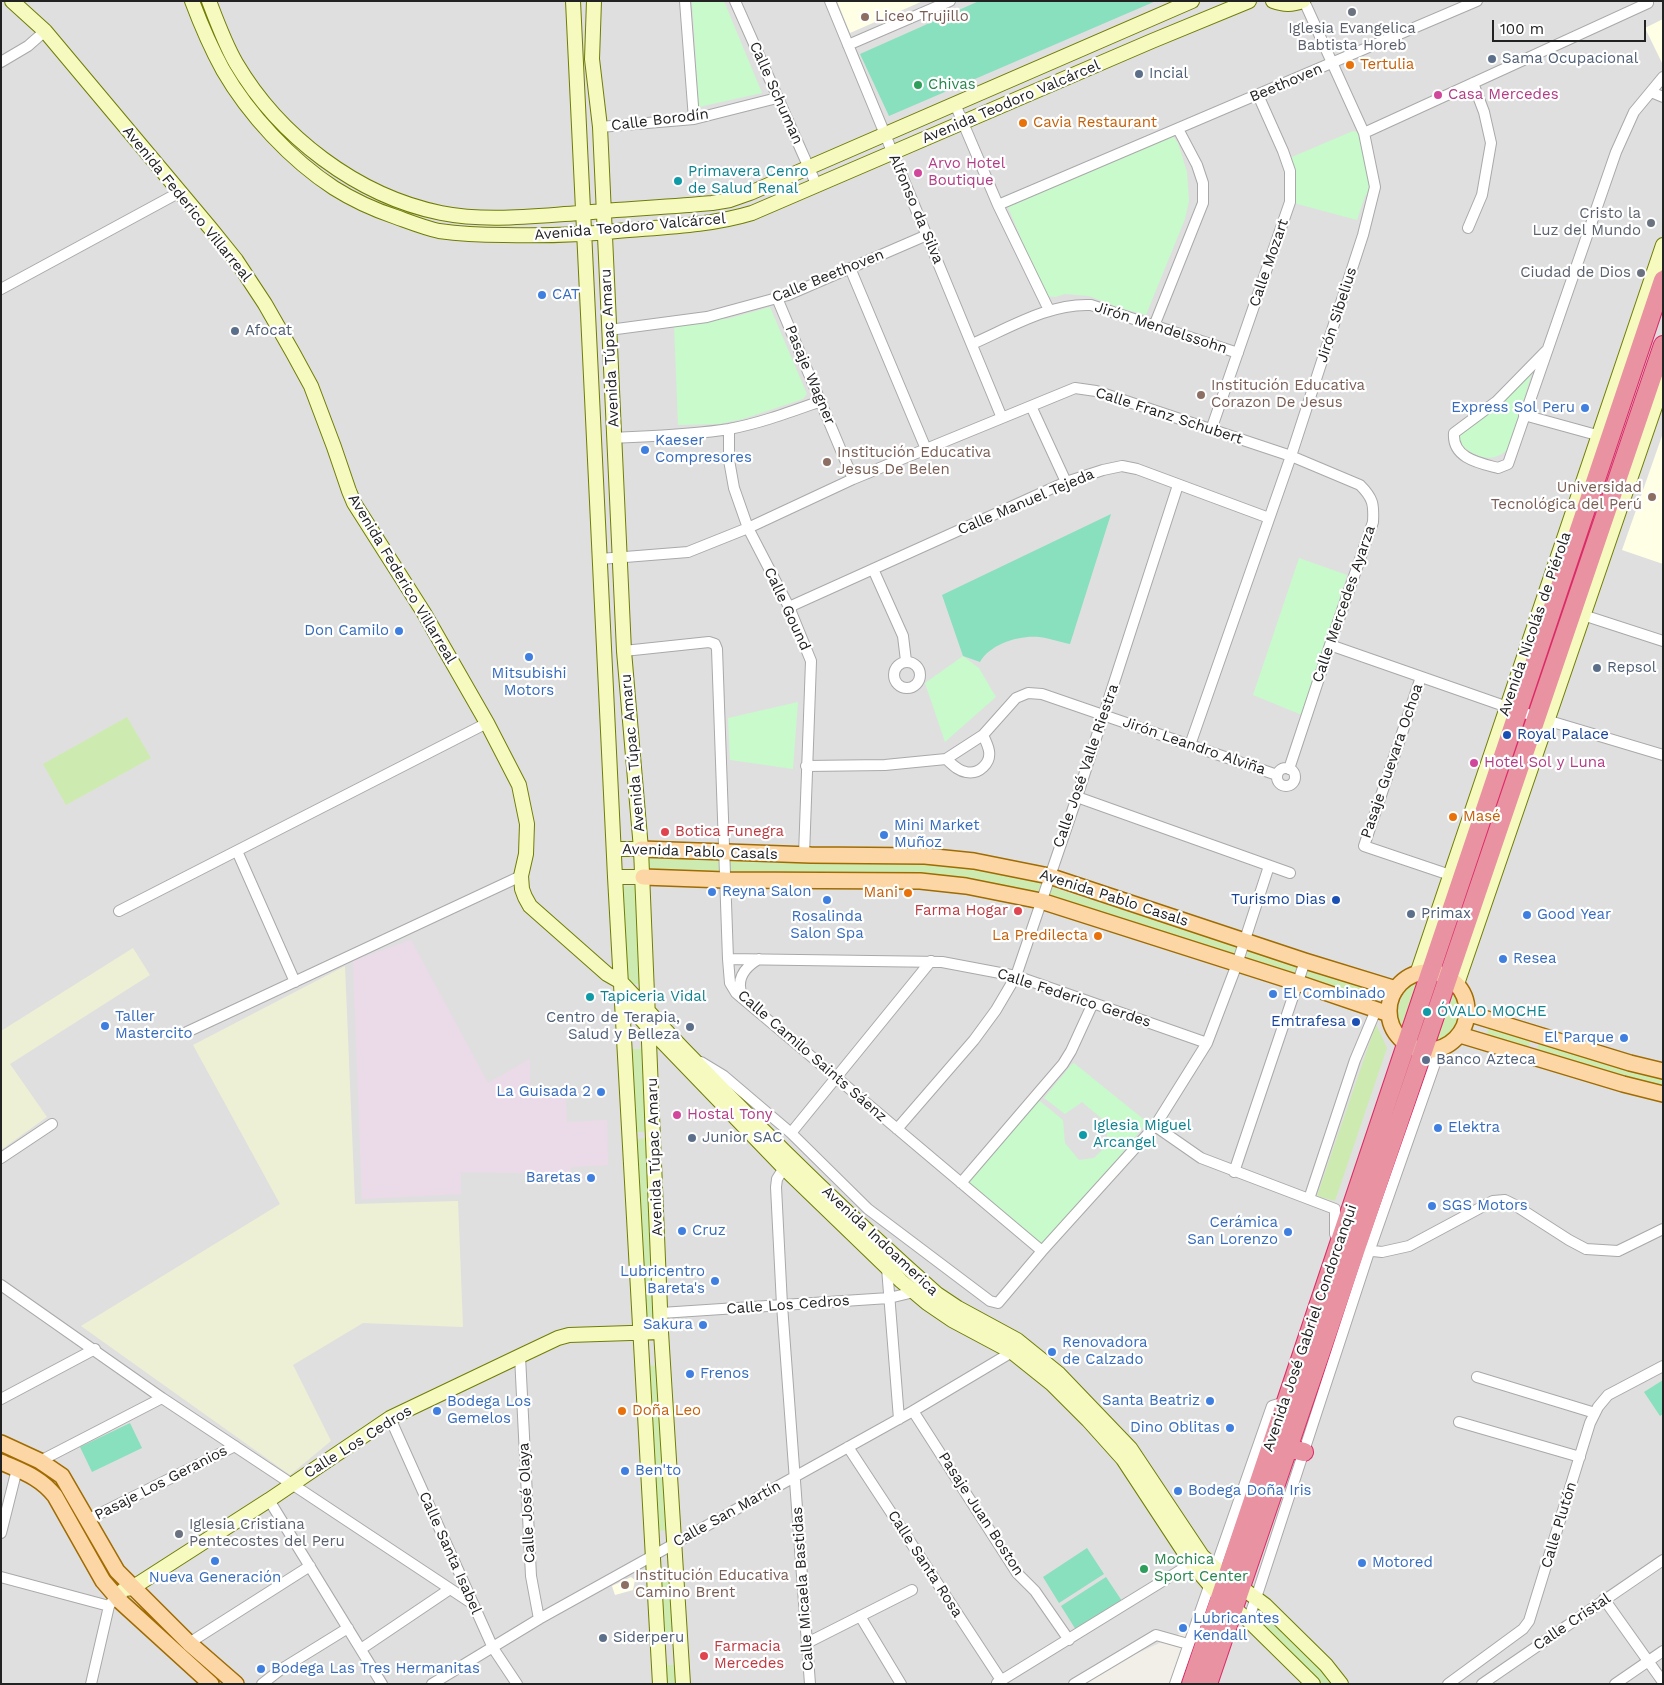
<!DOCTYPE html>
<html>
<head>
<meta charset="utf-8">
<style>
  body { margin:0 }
  #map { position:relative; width:1664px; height:1685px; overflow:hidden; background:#f2efe9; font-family:"Work Sans",sans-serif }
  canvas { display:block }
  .frame { position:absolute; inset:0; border:2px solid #222; pointer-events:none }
  .scale { position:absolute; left:1492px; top:20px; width:154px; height:22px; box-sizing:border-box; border:2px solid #222; border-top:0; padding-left:6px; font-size:15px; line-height:18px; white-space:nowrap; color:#222; -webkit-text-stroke:4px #fff; paint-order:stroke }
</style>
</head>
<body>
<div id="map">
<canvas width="1664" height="1685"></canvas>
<div class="frame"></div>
<div class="scale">100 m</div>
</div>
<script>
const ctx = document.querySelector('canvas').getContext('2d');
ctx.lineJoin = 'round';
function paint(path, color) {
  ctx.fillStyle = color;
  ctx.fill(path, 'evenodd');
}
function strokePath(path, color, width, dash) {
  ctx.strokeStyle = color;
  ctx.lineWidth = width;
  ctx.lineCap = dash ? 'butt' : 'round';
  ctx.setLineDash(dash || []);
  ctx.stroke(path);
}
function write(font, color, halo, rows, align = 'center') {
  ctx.font = font + ' "Work Sans",sans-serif';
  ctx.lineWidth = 4.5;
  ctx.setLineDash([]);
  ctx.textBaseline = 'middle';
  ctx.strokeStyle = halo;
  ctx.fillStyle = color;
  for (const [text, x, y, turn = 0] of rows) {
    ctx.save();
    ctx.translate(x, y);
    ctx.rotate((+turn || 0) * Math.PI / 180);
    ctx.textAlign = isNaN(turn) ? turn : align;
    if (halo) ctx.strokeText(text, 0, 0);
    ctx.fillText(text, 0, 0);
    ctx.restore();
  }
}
const residential = new Path2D(`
  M1 1H1663V1684H1196L1219 1616 1069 1684H1Z`);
const industrial = new Path2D(`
  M411 940 488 1083 530 1059V1087H565L567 1122 607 1120 608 1165 571 1167 570 1174 461 1172V1194L362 1199 353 961Z`);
const education = new Path2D(`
  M837 1H923L850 33Z
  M1663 19V65L1645 28Z
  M1663 433V564L1622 550Z
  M631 1577 635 1580 633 1590 615 1595 612 1586Z`);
const farmland = new Path2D(`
  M133 948 150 975 10 1064 47 1117 1 1150V1031Z
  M345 966 355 1204 458 1201 463 1327 363 1323 293 1365 331 1441 290 1475 81 1326 280 1204 193 1045Z`);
const grass = new Path2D(`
  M127 717 151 758 66 805 43 764Z
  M648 858 723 860 722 876 648 874Z
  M730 860 922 863 972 868 1045 883 1039 899 945 878H731Z
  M635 886 641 984H627L621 887Z
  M1051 887 1237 946 1233 959 1047 900Z
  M1249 949 1372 988 1367 1003 1244 964Z
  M1424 979 1407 1035 1400 1032C1394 1011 1401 984 1424 979Z
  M1451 989C1471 1008 1454 1037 1433 1047Z
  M1490 1023 1532 1037 1527 1050 1486 1036Z
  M1376 1024 1387 1048 1335 1201 1317 1196Z
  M1541 1039 1663 1077V1091L1535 1053Z
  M631 1049H645L649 1132H635Z
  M650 1138 659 1325 646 1326 637 1139Z
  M662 1365 670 1530 653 1531 646 1366Z
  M673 1572 676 1641H661L658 1573Z
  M1257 1606 1322 1670 1334 1684H1319L1254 1619Z
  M663 1665H679L680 1684H664Z`);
const park = new Path2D(`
  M696 1H724L762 93 699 107 692 2Z
  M1353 131 1364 133 1375 187 1365 196 1357 220 1290 202 1287 159Z
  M1173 136 1178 143 1187 172 1189 201 1185 219 1146 315 1120 308 1089 296 1065 294 1055 297 1045 296 1007 205Z
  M770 307 807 394 803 399 743 419 719 424 678 425 674 324 707 317 727 319Z
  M1534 366 1509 448C1492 465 1477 457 1460 445L1457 430Z
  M1299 558 1347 575 1302 715 1253 695Z
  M963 656 979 668 996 697 945 742 925 683Z
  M798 702 793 769 730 760 728 718Z
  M1074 1063 1147 1122 1044 1250 964 1185 1035 1097 1063 1120 1065 1143 1079 1160 1094 1158 1106 1146 1107 1132 1101 1118 1082 1102 1065 1114 1044 1098 1071 1065Z`);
const pitch = new Path2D(`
  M979 1H1156L889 116 860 54Z
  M1111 514 1070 644C1060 642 1049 638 1039 637 1019 635 990 644 980 662L963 656 942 595Z
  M1663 1380V1414L1660 1416 1644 1392Z
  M130 1423 142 1448 92 1472 80 1447Z
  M1087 1548 1104 1574 1059 1603 1043 1577Z
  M1106 1577 1122 1601 1076 1630 1061 1606Z`);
const street = new Path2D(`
  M685 1 694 119
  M735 1 817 186
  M830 1 1002 418
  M848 45 950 1
  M1 62 28 46 45 31
  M1651 92 1663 97
  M955 104 998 205 1049 310
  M600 127 694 119 777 98
  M1364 133 1648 3 1647 1
  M998 205 1477 1
  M1468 228 1482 195 1491 143 1484 112 1473 83
  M850 268 926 449
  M1 289 180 192
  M777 298 853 479
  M1154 326 1203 203V183L1197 165 1178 129
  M609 330 707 317 788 295 927 235
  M972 344C1009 328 1049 303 1091 305L1238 353
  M1546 351 1497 401 1454 433C1452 458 1479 463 1498 468L1508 464 1616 152 1634 112 1663 77
  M1031 406 1066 482
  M1524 415 1604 437
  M729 429V460L734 488 748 528 789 607 811 661 804 855
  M1211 430 1290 202V171L1283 151 1258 95
  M614 438C653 436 691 435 729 429 761 423 790 412 821 401
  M600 559 688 552 748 528 853 479 1075 388 1096 391 1291 456 1360 485C1373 498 1374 504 1373 522L1330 645 1289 769
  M873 569 903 636 906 661
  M789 607 1066 482 1103 470 1122 466 1137 469 1269 518
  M1583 615 1663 641
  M1330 645 1536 717 1663 755
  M624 651 709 642 715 644 717 649 728 959 730 983 736 993 1042 1251
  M894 675a13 13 0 1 1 26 0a13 13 0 1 1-26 0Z
  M1421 677 1364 846 1450 875
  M1190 745 1291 456 1363 235 1375 187 1364 133 1304 1
  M946 759C952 764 958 771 966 772 979 775 991 763 989 751 988 745 985 740 983 735
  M806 766 885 765 946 759 983 735 1016 698 1028 693 1042 694 1277 775
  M1277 777a9 9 0 1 1 18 0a9 9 0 1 1-18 0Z
  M1077 797 1290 873
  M237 851 295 982
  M119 911 487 723
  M728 959 942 962 1016 976 1207 1043
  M743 998C735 981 743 968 759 959
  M187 1032 521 876
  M701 1062 724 1076 791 1133 868 1209 990 1301 998 1303 1042 1251 1155 1126 1207 1043 1237 964 1269 866
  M1155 1126 1201 1158 1335 1209V1234L1339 1240
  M897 1129 974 1040 996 1010 1016 976 1077 797 1178 485
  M791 1133 931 961
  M1 1158 52 1124
  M784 1168 777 1179 776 1187 782 1305 810 1684
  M1234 1172 1305 961
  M961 1183 1063 1064 1071 1051 1093 1003
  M1309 1199 1355 1060 1376 1010
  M1364 1250 1382 1252 1409 1246 1493 1201 1505 1200 1513 1204 1569 1240 1586 1249 1618 1251 1663 1229
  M887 1268 899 1419
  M1 1285 162 1398 473 1604
  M661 1313 889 1298 914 1292
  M520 1356 531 1576 539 1619
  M1477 1377 1595 1413
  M1 1399 95 1349
  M913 1411 1017 1573 1035 1591 1069 1640
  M390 1418 493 1648 517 1684
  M1459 1422 1580 1457
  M848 1447 1001 1680
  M40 1461 162 1398
  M269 1500 382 1684
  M87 1520 235 1446
  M1 1533 17 1469
  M1 1577 109 1606
  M1604 1599 1663 1682
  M860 1616 901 1684
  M1248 1620 1256 1598 1369 1252 1440 1049
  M189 1643 310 1566
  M807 1643 912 1590
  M361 1649 450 1589
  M997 1683 1197 1560
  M91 1684 109 1606 113 1600
  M262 1684 280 1670 348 1628
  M432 1684 539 1619 913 1411 1012 1352 1014 1348
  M1074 1684 1156 1635 1188 1644
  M1175 1684 1272 1406 1285 1402
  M1448 1684 1523 1629 1529 1621 1590 1423 1598 1407 1608 1395 1663 1366
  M1482 1684 1663 1560
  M1615 1684 1663 1651`);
const secondary = new Path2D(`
  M12 1 45 31 211 229 236 260 265 304 293 353 311 386 334 447 349 491 354 503 424 613 487 723 519 785 527 824 526 854 521 876 522 889 525 897 530 906 607 974 621 982C645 1007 667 1033 691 1057 770 1139 852 1219 937 1294L958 1308 1017 1340 1059 1374 1130 1448 1202 1556 1214 1567 1265 1605 1326 1665 1341 1684
  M192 1C201 25 211 48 223 70 249 115 291 160 334 188 353 200 375 210 396 217 410 222 425 228 439 231 460 234 482 235 504 235 541 236 579 235 617 231 662 227 709 226 752 213L1152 41 1249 1
  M209 1C217 22 225 44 236 63 279 136 357 196 441 213 486 222 534 216 580 213 624 209 668 207 712 203L730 200 750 193 1192 1
  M573 1 615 877 660 1684
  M594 1 592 59 600 127 624 651 641 849 661 1332 683 1684
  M1273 1C1284 5 1292 5 1303 1
  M614 849H641
  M615 877H643
  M1417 974 1663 245
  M1457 984 1663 383
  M620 995 649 1028 784 1168 901 1281 927 1303 952 1320 1012 1352 1052 1384 1088 1420 1123 1459 1192 1564 1209 1584 1220 1596 1248 1620 1313 1684
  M116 1596 125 1589 132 1588 269 1500 390 1418 520 1356 558 1338 569 1335 661 1332`);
const primary = new Path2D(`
  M641 849 811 855 925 856 974 861 1049 876 1305 961 1396 989
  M643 877 725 880 920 881 966 886 1041 901 1298 983 1389 1014
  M1389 1011a39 39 0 1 1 78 0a39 39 0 1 1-78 0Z
  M1467 1013 1630 1063 1663 1071
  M1460 1035 1623 1084 1663 1094
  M1 1443 40 1461 62 1476 117 1571 189 1643 236 1684
  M1 1462C23 1472 40 1477 55 1496L103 1581 121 1602 211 1684`);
const highway = new Path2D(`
  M1288 1448 1304 1452
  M1191 1684 1663 280
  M1208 1684 1663 345`);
const markers = [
  [1352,12,5,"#6b7280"],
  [865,17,5,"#8d6e63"],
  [1492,59,5,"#5c6f8a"],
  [1350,65,5,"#e8710a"],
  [1139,74,5,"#5c6f8a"],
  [918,85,5,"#2e9e5b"],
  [1438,95,5,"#d1479c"],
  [1023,123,5,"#e8710a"],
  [918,173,5,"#d1479c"],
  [678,181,5,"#0f9aa8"],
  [1651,223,5,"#6b7280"],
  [1641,273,5,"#6b7280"],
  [542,295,5,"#3f7fe0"],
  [235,331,5,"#5c6f8a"],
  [1201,395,5,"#8d6e63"],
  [1585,408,5,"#3f7fe0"],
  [645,450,5,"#3f7fe0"],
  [827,462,5,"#8d6e63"],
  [1652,497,5,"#8d6e63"],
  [399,631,5,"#3f7fe0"],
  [529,657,5,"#3f7fe0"],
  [1597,668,5,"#5c6f8a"],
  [1507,735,5,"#1a4fb4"],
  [1474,763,5,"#d1479c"],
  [1453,817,5,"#e8710a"],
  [665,832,5,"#e0444e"],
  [884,835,5,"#3f7fe0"],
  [712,892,5,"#3f7fe0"],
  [908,893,5,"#e8710a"],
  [827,900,5,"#3f7fe0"],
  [1336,900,5,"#1a4fb4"],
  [1018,911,5,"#e0444e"],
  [1411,914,5,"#5c6f8a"],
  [1527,915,5,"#3f7fe0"],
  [1098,936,5,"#e8710a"],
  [1503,959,5,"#3f7fe0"],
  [1273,994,5,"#3f7fe0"],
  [590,997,5,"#0f9aa8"],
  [1427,1012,5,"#0f9aa8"],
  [1356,1022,5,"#1a4fb4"],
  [105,1026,5,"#3f7fe0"],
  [690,1027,5,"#5c6f8a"],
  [1624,1038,5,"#3f7fe0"],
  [1426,1060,5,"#5c6f8a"],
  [601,1092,5,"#3f7fe0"],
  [677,1115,5,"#d1479c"],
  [1438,1128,5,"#3f7fe0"],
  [1083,1135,5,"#0f9aa8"],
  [692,1138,5,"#5c6f8a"],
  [591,1178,5,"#3f7fe0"],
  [1432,1206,5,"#3f7fe0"],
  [682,1231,5,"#3f7fe0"],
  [1288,1232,5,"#3f7fe0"],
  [715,1281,5,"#3f7fe0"],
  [703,1325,5,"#3f7fe0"],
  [1052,1352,5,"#3f7fe0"],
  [690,1374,5,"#3f7fe0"],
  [1210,1401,5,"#3f7fe0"],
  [437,1411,5,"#3f7fe0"],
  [622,1411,5,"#e8710a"],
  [1230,1428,5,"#3f7fe0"],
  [625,1471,5,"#3f7fe0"],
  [1178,1491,5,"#3f7fe0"],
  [179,1534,5,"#6b7280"],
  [215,1561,5,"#3f7fe0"],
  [1362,1563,5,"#3f7fe0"],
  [1144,1569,5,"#2e9e5b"],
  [625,1585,5,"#8d6e63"],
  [1183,1628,5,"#3f7fe0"],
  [603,1638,5,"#5c6f8a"],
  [704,1656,5,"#e0444e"],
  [261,1669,5,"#3f7fe0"]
];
const educationNames = [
  ["Liceo Trujillo",875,17],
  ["Institución Educativa",1211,386],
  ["Corazon De Jesus",1211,403],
  ["Institución Educativa",837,453],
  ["Jesus De Belen",837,470],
  ["Universidad",1642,488,"right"],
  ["Tecnológica del Perú",1642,505,"right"],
  ["Institución Educativa",635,1576],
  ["Camino Brent",635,1593]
];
const worshipNames = [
  ["Iglesia Evangelica",1352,29,"center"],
  ["Babtista Horeb",1352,46,"center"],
  ["Cristo la",1641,214],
  ["Luz del Mundo",1641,231],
  ["Ciudad de Dios",1631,273],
  ["Iglesia Cristiana",189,1525,"left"],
  ["Pentecostes del Peru",189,1542,"left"]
];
const serviceNames = [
  ["Sama Ocupacional",1502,59],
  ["Incial",1149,74],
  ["Afocat",245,331],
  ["Repsol",1607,668],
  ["Primax",1421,914],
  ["Centro de Terapia,",680,1018,"right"],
  ["Salud y Belleza",680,1035,"right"],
  ["Banco Azteca",1436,1060],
  ["Junior SAC",702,1138],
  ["Siderperu",613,1638]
];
const foodNames = [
  ["Tertulia",1360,65],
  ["Cavia Restaurant",1033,123],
  ["Masé",1463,817],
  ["Mani",898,893,"right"],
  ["La Predilecta",1088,936,"right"],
  ["Doña Leo",632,1411]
];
const streetNames = [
  ["Beethoven",1286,83,-23],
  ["Calle Schuman",776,93,66],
  ["Avenida Teodoro Valcárcel",1011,102,-23],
  ["Calle Borodín",660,120,-7],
  ["Avenida Federico Villarreal",187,204,51],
  ["Alfonso da Silva",916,209,67],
  ["Avenida Teodoro Valcárcel",630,227,-5],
  ["Calle Mozart",1269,263,-71],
  ["Calle Beethoven",828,276,-22],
  ["Jirón Sibelius",1337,315,-72],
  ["Jirón Mendelssohn",1161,328,18],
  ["Avenida Túpac Amaru",610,348,-93],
  ["Pasaje Wagner",810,375,67],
  ["Calle Franz Schubert",1169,416,18],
  ["Calle Manuel Tejeda",1026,502,-23],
  ["Avenida Federico Villarreal",402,579,59],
  ["Calle Mercedes Ayarza",1344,604,-71],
  ["Calle Gound",787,609,65],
  ["Avenida Nicolás de Piérola",1535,624,-71],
  ["Jirón Leandro Alviña",1194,746,19],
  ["Avenida Túpac Amaru",633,753,-95],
  ["Pasaje Guevara Ochoa",1392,761,-71],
  ["Calle José Valle Riestra",1086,766,-71],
  ["Avenida Pablo Casals",700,852,2],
  ["Avenida Pablo Casals",1114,898,18],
  ["Calle Federico Gerdes",1074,998,18],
  ["Calle Camilo Saints Sáenz",812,1056,41],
  ["Avenida Túpac Amaru",655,1157,-92],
  ["Avenida Indoamerica",880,1241,43],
  ["Calle Los Cedros",788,1305,-4],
  ["Avenida José Gabriel Condorcanqui",1310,1328,-71],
  ["Calle Los Cedros",358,1442,-32],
  ["Pasaje Los Geranios",161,1483,-27],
  ["Calle José Olaya",527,1503,-93],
  ["Calle San Martín",727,1514,-29],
  ["Pasaje Juan Boston",981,1514,57],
  ["Calle Plutón",1559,1525,-73],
  ["Calle Santa Isabel",450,1553,66],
  ["Calle Santa Rosa",925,1564,57],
  ["Calle Micaela Bastidas",803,1589,-94],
  ["Calle Cristal",1572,1622,-34]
];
const leisureNames = [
  ["Chivas",928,85],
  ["Mochica",1154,1560],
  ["Sport Center",1154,1577]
];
const hotelNames = [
  ["Casa Mercedes",1448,95],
  ["Arvo Hotel",928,164],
  ["Boutique",928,181],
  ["Hotel Sol y Luna",1484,763],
  ["Hostal Tony",687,1115]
];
const cultureNames = [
  ["Primavera Cenro",688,172],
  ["de Salud Renal",688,189],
  ["Tapiceria Vidal",600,997],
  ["ÓVALO MOCHE",1437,1012],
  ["Iglesia Miguel",1093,1126],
  ["Arcangel",1093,1143]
];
const shopNames = [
  ["CAT",552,295],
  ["Express Sol Peru",1575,408,"right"],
  ["Kaeser",655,441],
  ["Compresores",655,458],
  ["Don Camilo",389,631,"right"],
  ["Mitsubishi",529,674,"center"],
  ["Motors",529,691,"center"],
  ["Mini Market",894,826],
  ["Muñoz",894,843],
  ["Reyna Salon",722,892],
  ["Good Year",1537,915],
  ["Rosalinda",827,917,"center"],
  ["Salon Spa",827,934,"center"],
  ["Resea",1513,959],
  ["El Combinado",1283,994],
  ["Taller",115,1017],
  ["Mastercito",115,1034],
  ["El Parque",1614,1038,"right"],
  ["La Guisada 2",591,1092,"right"],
  ["Elektra",1448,1128],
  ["Baretas",581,1178,"right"],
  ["SGS Motors",1442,1206],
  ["Cerámica",1278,1223,"right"],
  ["San Lorenzo",1278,1240,"right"],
  ["Cruz",692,1231],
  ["Lubricentro",705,1272,"right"],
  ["Bareta's",705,1289,"right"],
  ["Sakura",693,1325,"right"],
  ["Renovadora",1062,1343],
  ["de Calzado",1062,1360],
  ["Frenos",700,1374],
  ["Santa Beatriz",1200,1401,"right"],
  ["Bodega Los",447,1402],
  ["Gemelos",447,1419],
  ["Dino Oblitas",1220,1428,"right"],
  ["Ben'to",635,1471],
  ["Bodega Doña Iris",1188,1491],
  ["Motored",1372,1563],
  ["Nueva Generación",215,1578,"center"],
  ["Lubricantes",1193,1619],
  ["Kendall",1193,1636],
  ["Bodega Las Tres Hermanitas",271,1669]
];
const transitNames = [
  ["Royal Palace",1517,735,"left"],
  ["Turismo Dias",1326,900],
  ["Emtrafesa",1346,1022]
];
const healthNames = [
  ["Botica Funegra",675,832],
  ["Farma Hogar",1008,911,"right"],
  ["Farmacia",714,1647],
  ["Mercedes",714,1664]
];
paint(residential, '#e0dfdf');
paint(industrial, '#ebdbe8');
paint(education, '#ffffe5');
paint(farmland, '#eef0d5');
paint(grass, '#cdebb0');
paint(park, '#c8facc');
paint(pitch, '#88e0be');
strokePath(street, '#a9a9a9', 12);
strokePath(secondary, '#707d05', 16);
strokePath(primary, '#a06b00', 18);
strokePath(highway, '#dc2a67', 20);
strokePath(street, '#fff', 10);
strokePath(secondary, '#f7fabf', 14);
strokePath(primary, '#fcd6a4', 15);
strokePath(highway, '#e892a2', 18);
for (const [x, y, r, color] of markers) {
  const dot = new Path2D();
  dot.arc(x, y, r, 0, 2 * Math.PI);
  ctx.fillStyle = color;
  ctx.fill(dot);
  strokePath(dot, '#fff', 2);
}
write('15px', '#785e54', '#fff', educationNames, 'left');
write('15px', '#5b616d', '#fff', worshipNames, 'right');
write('15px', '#4e5e75', '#fff', serviceNames, 'left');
write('15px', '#c56008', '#fff', foodNames, 'left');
write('15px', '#222', '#fff', streetNames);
write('15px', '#27864d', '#fff', leisureNames, 'left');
write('15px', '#b23c85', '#fff', hotelNames, 'left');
write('15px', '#0d838f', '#fff', cultureNames, 'left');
write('15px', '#366cbe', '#fff', shopNames, 'left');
write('15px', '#164399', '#fff', transitNames, 'right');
write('15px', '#be3a42', '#fff', healthNames, 'left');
</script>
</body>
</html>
